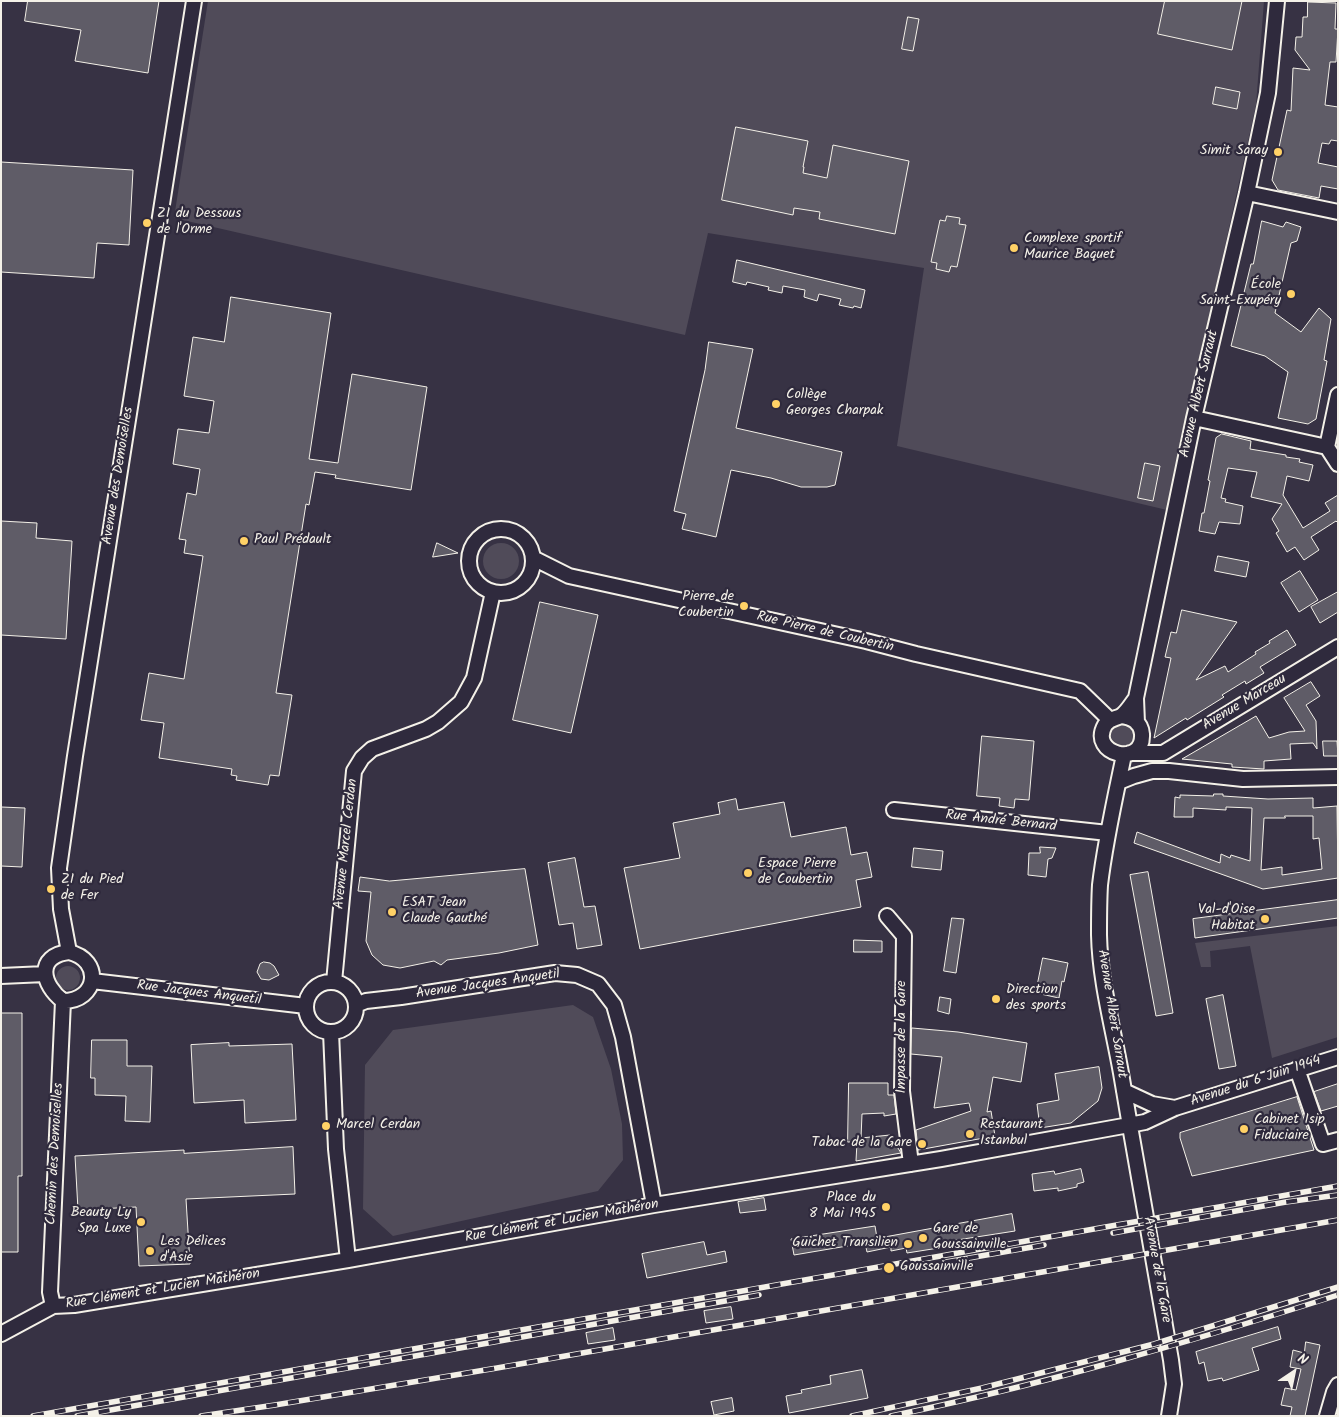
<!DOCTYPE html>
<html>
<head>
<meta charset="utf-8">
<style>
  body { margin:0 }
  #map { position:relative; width:1339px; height:1417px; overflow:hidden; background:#373244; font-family:Kalam,sans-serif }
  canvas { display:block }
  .frame { position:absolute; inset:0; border:2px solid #f4f1e8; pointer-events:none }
  .north { position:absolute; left:1269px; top:1347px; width:50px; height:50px; -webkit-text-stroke:4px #2f2a3d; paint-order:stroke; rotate:34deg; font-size:14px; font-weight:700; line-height:20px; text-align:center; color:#f4f1e8 }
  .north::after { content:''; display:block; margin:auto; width:18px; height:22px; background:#f4f1e8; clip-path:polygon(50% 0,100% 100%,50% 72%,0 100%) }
</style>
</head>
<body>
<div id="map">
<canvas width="1339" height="1417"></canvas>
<div class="frame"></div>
<div class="north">N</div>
</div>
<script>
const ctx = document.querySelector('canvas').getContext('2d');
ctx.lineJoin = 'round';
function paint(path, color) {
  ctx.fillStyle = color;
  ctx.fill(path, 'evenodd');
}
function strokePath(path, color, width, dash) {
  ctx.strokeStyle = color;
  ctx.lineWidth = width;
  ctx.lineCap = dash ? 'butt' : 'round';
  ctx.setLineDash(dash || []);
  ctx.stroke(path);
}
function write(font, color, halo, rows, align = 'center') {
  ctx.font = font + ' Kalam,sans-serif';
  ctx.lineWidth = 4.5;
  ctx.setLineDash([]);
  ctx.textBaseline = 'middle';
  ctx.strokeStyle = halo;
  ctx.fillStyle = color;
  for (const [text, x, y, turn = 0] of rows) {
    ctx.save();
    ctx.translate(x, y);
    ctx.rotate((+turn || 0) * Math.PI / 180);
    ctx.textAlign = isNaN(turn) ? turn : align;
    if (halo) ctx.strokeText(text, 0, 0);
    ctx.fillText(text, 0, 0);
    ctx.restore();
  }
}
const green = new Path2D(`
  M208 1H1264L1256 105 1167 510 897 446 924 268 708 233 685 335 174 218Z
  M483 561a18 18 0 1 1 36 0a18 18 0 1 1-36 0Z
  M1110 735a12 12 0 1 1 24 0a12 12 0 1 1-24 0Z
  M1338 926V1037L1272 1058 1250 946 1210 951 1211 967H1201L1195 943Z
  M56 978a12 12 0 1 1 24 0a12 12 0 1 1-24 0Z
  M573 1005 593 1017 611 1069 622 1124 623 1160 598 1191 393 1236 363 1209 365 1065 393 1030Z`);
const building = new Path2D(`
  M28 1H159L148 73 75 61 81 30 25 21Z
  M1165 1H1242L1232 50 1158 34Z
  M1308 2 1336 3 1335 29H1338L1336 62H1330L1325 105 1338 107V141L1331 140 1329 144 1322 143 1318 163 1338 167V189L1321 186 1319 198 1278 190 1272 180 1287 110 1291 111 1293 68 1310 70 1295 50 1296 37H1302L1303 17H1307Z
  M908 17 919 19 913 51 902 49Z
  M1216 87 1240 92 1237 109 1213 104Z
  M736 127 808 141 803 167H804L803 173 827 178 833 145 909 161 895 234 819 219 820 212 794 208 793 215 722 200Z
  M1 162 133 170 129 245 97 243 94 278 1 272Z
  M947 216 960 218 959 224 966 225 957 267 951 266 949 272 936 269 937 263 931 262 940 220 945 221Z
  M1262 221 1283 227 1286 222 1301 227 1297 241 1291 243 1275 313 1301 332 1319 308 1331 319 1324 360 1327 361 1316 419 1308 424 1278 418 1288 372 1265 356 1231 346 1251 264H1253Z
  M737 260 865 290 861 308 854 306 853 308 839 305 841 299 819 294 817 301 804 297 805 290 783 286 782 293 768 290 769 287 747 282 746 285 733 282Z
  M231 297 331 313 309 459 338 463 352 374 427 387 411 490 335 478 336 475 315 472 309 505 306 504 276 693 292 695 279 776 270 775 268 785 236 780 237 776 231 775 232 769 159 758 164 723 141 720 149 673 184 679 203 556 184 553 186 540 179 539 187 493 196 495 200 469 173 464 178 429 209 433 214 401 184 396 193 337 224 342Z
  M709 342 753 349 736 428 842 452 835 485 827 487H801L771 478 731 470 716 537 682 529 686 514 674 511 705 370Z
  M1222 434 1251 441 1250 449 1286 455V457L1300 459 1299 462 1313 465 1309 481 1287 476 1283 495 1303 528 1330 511 1325 503 1338 495V523L1336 521 1311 537 1319 550 1304 560 1295 547 1287 552 1276 533 1279 531 1272 519 1282 504 1251 497 1257 472 1228 468 1221 498 1226 499 1225 502 1243 506 1240 524 1219 522 1215 534 1199 531 1202 513H1204L1210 481 1208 480 1216 438Z
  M1145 463 1160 466 1153 501 1138 498Z
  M1 521 37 523 36 538 72 541 66 639 1 635Z
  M437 543 458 553 433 557Z
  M1218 556 1249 562 1246 577 1215 571Z
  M1300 571 1318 600 1299 612 1281 583Z
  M1338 592V612L1320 623 1311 607Z
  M540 602 598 615 571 733 513 720Z
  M1182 610 1237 622 1196 680 1225 666 1228 672 1256 654 1255 652 1270 643 1269 641 1287 630 1296 645 1260 667 1264 673 1246 684 1245 681 1222 695 1224 697 1187 720 1186 718 1154 738 1171 658 1165 657 1171 632 1176 633Z
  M1311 682 1320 696 1306 705 1316 721 1317 749 1313 743 1290 744 1291 759 1264 761V769L1232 767V764L1182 759 1256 716 1269 738 1289 732 1305 731 1284 698Z
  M982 736 1034 741 1029 800 1015 799 1014 808 999 806 1000 798 977 796Z
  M1323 741H1337L1338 756H1324Z
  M1214 794H1223V796L1268 799 1313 798V808L1337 806 1338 878 1263 889 1134 843 1137 832 1220 863 1221 854 1230 858 1231 855 1250 861 1252 808 1226 807V810L1193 808V817H1174L1175 797 1180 798V795L1213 796ZM1285 816H1313V839L1319 838 1322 869 1282 875V867L1261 870 1264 818H1285Z
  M736 799 738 810 784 802 791 837 846 827 851 855 867 852 872 877 856 880 861 907 640 949 624 868 680 858 673 823 720 814 718 803Z
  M1 807 25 808 22 867 1 866Z
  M1040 847 1056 848 1052 858 1048 859 1046 877 1028 875 1029 853H1040Z
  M914 848 943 851 941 870 912 867Z
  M575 858 584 907 595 906 602 945 577 949 573 923 559 925 548 863Z
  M525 869 538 945 499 953 447 960 441 965 434 961 400 968 383 965 372 955 366 941 371 892 358 891 360 877 389 881Z
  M1148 872 1173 1013 1156 1016 1130 875Z
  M1338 900V918L1195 938 1193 919Z
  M952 918 964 919 956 973 944 971Z
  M854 940 882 941V952H854Z
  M1043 958 1068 963 1064 982 1062 981 1059 998 1036 993Z
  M264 962 270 963 274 966 279 975 269 980 261 979 257 972 260 964Z
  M1223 995 1236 1066 1219 1069 1206 999Z
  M940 997 951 999 949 1014 938 1011Z
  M1 1013H22V1176H18V1252H1Z
  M912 1028 958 1032 1027 1043 1021 1082 993 1077 987 1112 991 1111 995 1136 918 1150 916 1130 971 1111 969 1103 934 1108 942 1057 911 1054Z
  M92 1040H127V1066H152L150 1122 125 1121 126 1096 95 1095V1078H91Z
  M229 1043V1046L292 1044 296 1120 245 1123 244 1100 194 1103 191 1045Z
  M1099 1067 1102 1088 1098 1101 1071 1123 1040 1128 1037 1104 1059 1100 1055 1074Z
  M849 1083H888V1095H894L896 1114 884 1116V1113L862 1114 861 1138 890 1135 901 1153 856 1161 857 1142H848Z
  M1338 1084V1106L1321 1111 1314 1092Z
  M1297 1097 1314 1150 1192 1176 1180 1138V1133Z
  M293 1147 295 1194 186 1199 190 1264 139 1266 136 1207 78 1210 75 1156 184 1150V1153Z
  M1081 1169 1084 1182 1077 1184V1187L1058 1191V1188L1034 1191 1032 1174 1054 1171 1055 1174Z
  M764 1198 766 1210 740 1213 738 1202Z
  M1012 1214 1015 1231 944 1242 945 1247 907 1253 906 1248 891 1251V1247L867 1252 865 1243 794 1255 791 1239 875 1226 877 1238Z
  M704 1242 707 1255 725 1251 727 1262 647 1278 642 1254Z
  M731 1307 733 1319 706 1323 704 1311Z
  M1278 1327 1281 1339 1252 1348 1259 1370 1223 1381 1222 1378 1208 1381 1204 1362 1199 1364 1196 1352Z
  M613 1328 615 1340 588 1344 586 1333Z
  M1306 1342 1320 1345 1305 1416H1290L1292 1407 1281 1405 1285 1388 1296 1390 1301 1369 1290 1367 1293 1350 1304 1353Z
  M862 1370 868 1398 789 1413 786 1396 802 1393 801 1390 831 1384 830 1376Z
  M732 1398 734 1411 714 1415 711 1402Z`);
const minor = new Path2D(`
  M1247 193 1338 212
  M1194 418 1327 447 1338 395
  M1327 447 1338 464
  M469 561a32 32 0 1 1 64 0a32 32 0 1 1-64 0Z
  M533 558 569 576 866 641 916 654 1080 691 1110 720
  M1121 716C1132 717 1141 722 1142 734 1144 768 1088 755 1105 725 1110 718 1115 719 1121 716 1127 712 1132 703 1136 698
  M1137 723 1136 698 1194 418 1247 193 1268 93 1277 1
  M1130 753H1163L1338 647
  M1124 755C1115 798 1105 842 1100 885 1099 902 1099 919 1099 935 1100 981 1113 1028 1121 1073 1137 1169 1155 1265 1171 1360L1174 1384 1169 1416
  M1119 782 1134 776 1152 771H1169L1243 779 1338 777
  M894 810 1108 833
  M887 916 904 936 902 1091 911 1164
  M69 952 61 909 59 868 75 756 194 1
  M69 952C103 960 98 1001 63 1001 42 985 35 956 69 952Z
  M1 976 45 974
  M92 981 306 1006
  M334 982 354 771 362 758 372 749 426 729 438 722 461 702 474 678 493 592
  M306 1007a25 25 0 1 1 50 0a25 25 0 1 1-50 0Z
  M356 1005 366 1001 401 997 555 973 577 975 598 984 614 1005 623 1037 654 1205
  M331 1032 336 1149 348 1260
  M1297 1069 1323 1144 1338 1140
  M1124 1091 1152 1104 1175 1108
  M53 1306 50 1292 63 1001
  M1 1334 53 1306 74 1305 348 1260 654 1205 941 1159 1129 1125 1145 1122 1175 1108 1338 1057
  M1327 1416 1334 1392 1338 1385`);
const rail = new Path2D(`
  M1113 1233 1286 1202 1338 1195
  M946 1262 1044 1245
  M33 1416 1338 1186
  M77 1416 759 1295
  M201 1416 275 1405 497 1368 1338 1220
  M852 1416 982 1388 1154 1344 1338 1287
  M891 1416C1042 1385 1190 1342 1338 1295`);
const markers = [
  [1278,152,5,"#ffd166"],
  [147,223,5,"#ffd166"],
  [1014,248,5,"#ffd166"],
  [1291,294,5,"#ffd166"],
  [776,404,5,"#ffd166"],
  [244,541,5,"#ffd166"],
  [744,606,5,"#ffd166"],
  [748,873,5,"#ffd166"],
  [51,889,5,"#ffd166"],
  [392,912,5,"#ffd166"],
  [1265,919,5,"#ffd166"],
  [996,999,5,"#ffd166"],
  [326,1126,5,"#ffd166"],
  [1244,1129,5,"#ffd166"],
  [970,1134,5,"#ffd166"],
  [922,1144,5,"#ffd166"],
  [886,1207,5,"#ffd166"],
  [141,1222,5,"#ffd166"],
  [923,1238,5,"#ffd166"],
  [908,1244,5,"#ffd166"],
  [150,1251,5,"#ffd166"],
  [889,1268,6,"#ffd166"]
];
const poiNames = [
  ["Simit Saray",1268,152,"right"],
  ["ZI du Dessous",157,215],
  ["de l'Orme",157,231],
  ["Complexe sportif",1024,240],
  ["Maurice Baquet",1024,256],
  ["École",1281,286,"right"],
  ["Saint-Exupéry",1281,302,"right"],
  ["Collège",786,396],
  ["Georges Charpak",786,412],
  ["Paul Prédault",254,541],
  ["Pierre de",734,598,"right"],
  ["Coubertin",734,614,"right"],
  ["Espace Pierre",758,865],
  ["de Coubertin",758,881],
  ["ZI du Pied",61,881],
  ["de Fer",61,897],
  ["ESAT Jean",402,904],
  ["Claude Gauthé",402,920],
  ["Val-d'Oise",1255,911,"right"],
  ["Habitat",1255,927,"right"],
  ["Direction",1006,991],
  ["des sports",1006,1007],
  ["Cabinet Isip",1254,1121],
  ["Fiduciaire",1254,1137],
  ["Marcel Cerdan",336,1126],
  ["Restaurant",980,1126],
  ["Istanbul",980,1142],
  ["Tabac de la Gare",912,1144,"right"],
  ["Place du",876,1199,"right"],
  ["8 Mai 1945",876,1215,"right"],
  ["Beauty Ly",131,1214,"right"],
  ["Spa Luxe",131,1230,"right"],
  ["Gare de",933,1230],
  ["Goussainville",933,1246],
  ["Les Délices",160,1243],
  ["d'Asie",160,1259],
  ["Guichet Transilien",898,1244,"right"],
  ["Goussainville",900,1268]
];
const streetNames = [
  ["Avenue Albert Sarraut",1200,394,-77],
  ["Avenue des Demoiselles",119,476,-81],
  ["Rue Pierre de Coubertin",825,633,13],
  ["Avenue Marceau",1245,703,-31],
  ["Rue André Bernard",1001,822,6],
  ["Avenue Marcel Cerdan",347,844,-84],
  ["Avenue Jacques Anquetil",488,985,-8],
  ["Rue Jacques Anquetil",199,994,7],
  ["Avenue Albert Sarraut",1111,1014,81],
  ["Impasse de la Gare",903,1037,-90],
  ["Avenue du 6 Juin 1944",1256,1082,-18],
  ["Chemin des Demoiselles",56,1154,-87],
  ["Rue Clément et Lucien Mathéron",562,1222,-10],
  ["Avenue de la Gare",1156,1270,80],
  ["Rue Clément et Lucien Mathéron",163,1290,-9]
];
paint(green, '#504b59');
paint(building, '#5f5c67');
strokePath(building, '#f4f1e8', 1);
strokePath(minor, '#f4f1e8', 18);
strokePath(minor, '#2f2a3d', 14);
strokePath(rail, '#f4f1e8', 5.5);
strokePath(rail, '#2f2a3d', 4, [11]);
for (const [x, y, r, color] of markers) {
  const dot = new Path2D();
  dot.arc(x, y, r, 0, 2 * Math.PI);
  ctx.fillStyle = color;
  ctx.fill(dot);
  strokePath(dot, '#2f2a3d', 2);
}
write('14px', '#f4f1e8', '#2f2a3d', poiNames, 'left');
write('14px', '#f4f1e8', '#2f2a3d', streetNames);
</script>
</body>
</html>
